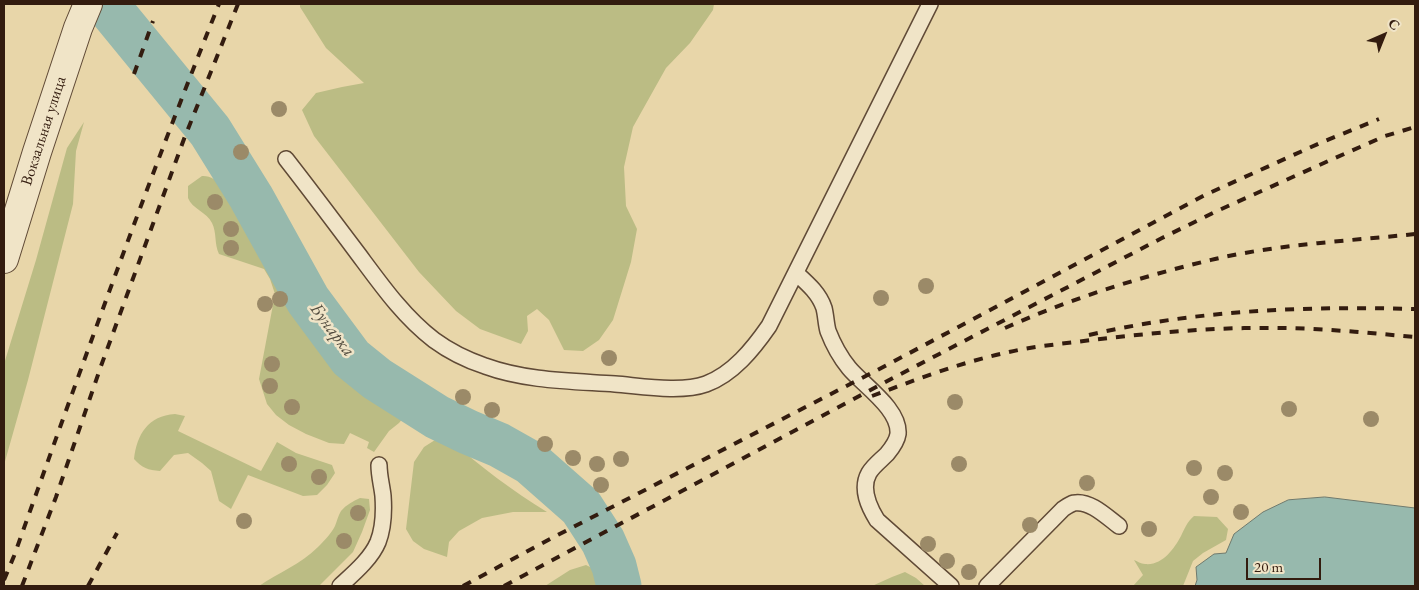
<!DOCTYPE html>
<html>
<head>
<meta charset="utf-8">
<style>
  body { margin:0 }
  #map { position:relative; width:1419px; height:590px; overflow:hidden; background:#e8d6a9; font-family:"EB Garamond",serif }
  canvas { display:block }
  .frame { position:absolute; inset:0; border:5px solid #331c0f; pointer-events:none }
  .north { position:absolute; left:1359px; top:10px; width:50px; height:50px; -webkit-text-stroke:4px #f0e4c7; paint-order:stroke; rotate:44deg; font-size:14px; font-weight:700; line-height:20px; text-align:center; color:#331c0f }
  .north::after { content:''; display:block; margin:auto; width:18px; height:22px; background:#331c0f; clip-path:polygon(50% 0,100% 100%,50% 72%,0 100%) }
  .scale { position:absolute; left:1246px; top:558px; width:75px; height:22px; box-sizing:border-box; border:2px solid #331c0f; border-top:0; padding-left:6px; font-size:15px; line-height:18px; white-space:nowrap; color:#331c0f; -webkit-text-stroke:4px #f0e4c7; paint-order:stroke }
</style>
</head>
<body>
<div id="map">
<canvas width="1419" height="590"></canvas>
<div class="frame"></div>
<div class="north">С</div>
<div class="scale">20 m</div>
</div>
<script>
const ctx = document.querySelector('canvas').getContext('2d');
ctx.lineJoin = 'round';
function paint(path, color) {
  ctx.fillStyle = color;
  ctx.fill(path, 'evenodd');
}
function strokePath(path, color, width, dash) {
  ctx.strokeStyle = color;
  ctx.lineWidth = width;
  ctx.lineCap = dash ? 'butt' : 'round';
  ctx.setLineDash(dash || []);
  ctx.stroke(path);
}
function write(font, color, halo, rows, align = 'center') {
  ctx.font = font + ' "EB Garamond",serif';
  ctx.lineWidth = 5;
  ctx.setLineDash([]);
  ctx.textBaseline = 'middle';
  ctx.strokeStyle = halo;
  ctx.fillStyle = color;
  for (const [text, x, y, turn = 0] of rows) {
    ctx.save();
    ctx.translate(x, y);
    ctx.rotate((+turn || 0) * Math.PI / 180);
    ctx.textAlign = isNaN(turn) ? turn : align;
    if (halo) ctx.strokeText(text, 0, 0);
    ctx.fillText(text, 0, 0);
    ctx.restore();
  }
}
const green = new Path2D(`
  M300 4H714L713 10 690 43 666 68 633 127 624 167 626 206 637 229 631 262 613 320 599 340 583 351 564 350 549 320 537 309 527 316 528 331 521 344 480 329 456 311 419 272 314 136 302 110 316 93 342 87 364 83 326 48 300 7Z
  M84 122 76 151 73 204 28 380 4 465V364L36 260 67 148Z
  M202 176C218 175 228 193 236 205L309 324 337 359 370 389 392 403 402 411 404 417 399 423 389 431 374 452 367 448 369 442 350 433 344 444 329 443 306 434 289 425 276 415 267 404 259 379 275 294 270 279 264 269 219 254C214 244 217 233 212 223 207 212 192 209 188 198 188 194 188 189 188 186Z
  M175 414 185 416 178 431 261 471 277 442 296 453 332 465 335 473 327 485 317 495 303 496 248 475 231 509 219 501 211 471 202 463 188 453 174 455 160 471C148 470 142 468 134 459 137 434 148 416 175 414Z
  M435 440H451C480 467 513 491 547 512H513L482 518 459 531 449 542 447 557 424 549 413 541 406 529 414 462 424 447Z
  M360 498 369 499 370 510 362 532 353 552 319 586H259C278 573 301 564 318 547 324 541 331 534 335 526 337 521 338 516 341 511 346 505 353 501 360 498Z
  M1194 516 1217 517 1228 529 1226 540 1203 553 1193 561 1183 586H1133L1143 575 1134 560C1137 561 1141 564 1145 564 1162 566 1174 549 1181 536 1185 528 1187 522 1194 516Z
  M586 565 596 570 601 582V586H545L570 570Z
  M905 572 916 578 925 586H872L892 577Z`);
const water = new Path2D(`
  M1325 497 1415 508V586H1195L1197 580 1196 567 1214 554 1226 553 1234 534 1263 512 1288 500Z`);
const river = new Path2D(`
  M106 4 210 131 251 197 308 300 351 358 377 379 437 417 468 432 499 445 531 463 581 507 603 541 614 566 619 586`);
const lane = new Path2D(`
  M286 159C311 191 335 223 359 255 382 286 404 317 434 340 449 351 467 360 485 366 526 381 572 381 615 384 641 386 681 393 706 384 733 374 753 349 769 326L930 4
  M796 273C807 283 819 293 824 308 826 316 826 324 828 331 833 344 840 357 849 368 863 385 900 409 898 434 897 441 892 448 887 454 881 460 873 466 869 473 860 489 869 507 877 520L951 586
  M340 586C353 574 371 559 378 542 383 529 384 510 383 496 382 486 379 476 379 465
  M987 586 1063 509C1066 507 1070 504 1074 503 1090 500 1107 517 1119 526`);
const street = new Path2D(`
  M4 259 37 152 78 28 88 4`);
const rail = new Path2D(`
  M134 74 153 21
  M1005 328C1072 298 1143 276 1215 259 1280 244 1349 241 1415 234
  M1089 335C1196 310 1305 306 1415 309
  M872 396C915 380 959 363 1005 353 1033 346 1062 344 1091 340 1152 333 1214 327 1276 328 1322 328 1369 333 1415 337
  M4 580 14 556C80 371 146 186 219 4
  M22 586 56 497 101 366 184 139 238 4
  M88 586 117 533
  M463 586 550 539 889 364 1205 195 1320 143 1379 119
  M504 586 895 377 1162 238 1217 211 1335 158 1385 136 1415 127`);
const trees = [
  [279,109],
  [241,152],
  [215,202],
  [231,229],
  [231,248],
  [926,286],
  [881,298],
  [280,299],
  [265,304],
  [609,358],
  [272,364],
  [270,386],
  [463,397],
  [955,402],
  [292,407],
  [1289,409],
  [492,410],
  [1371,419],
  [545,444],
  [573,458],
  [621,459],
  [289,464],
  [597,464],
  [959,464],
  [1194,468],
  [1225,473],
  [319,477],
  [1087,483],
  [601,485],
  [1211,497],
  [1241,512],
  [358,513],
  [244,521],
  [1030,525],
  [1149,529],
  [344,541],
  [928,544],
  [947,561],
  [969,572]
];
const streetNames = [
  ["Вокзальная улица",44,131,-72]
];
const waterNames = [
  ["Бунарка",332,330,53]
];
paint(green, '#bbbc84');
paint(water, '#97b9ad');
strokePath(water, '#6f7a6e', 1);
strokePath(river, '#97b9ad', 45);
strokePath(lane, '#604a36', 18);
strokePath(street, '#604a36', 30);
strokePath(lane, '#f0e4c7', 15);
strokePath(street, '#f0e4c7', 28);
strokePath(rail, '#331c0f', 4, [9, 9]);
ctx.fillStyle = '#9b8a68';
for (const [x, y] of trees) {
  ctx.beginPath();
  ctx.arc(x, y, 8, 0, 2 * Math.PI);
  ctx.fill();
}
write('16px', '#331c0f', '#f0e4c7', streetNames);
write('italic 18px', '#514b3e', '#f0e4c7', waterNames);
</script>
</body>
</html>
